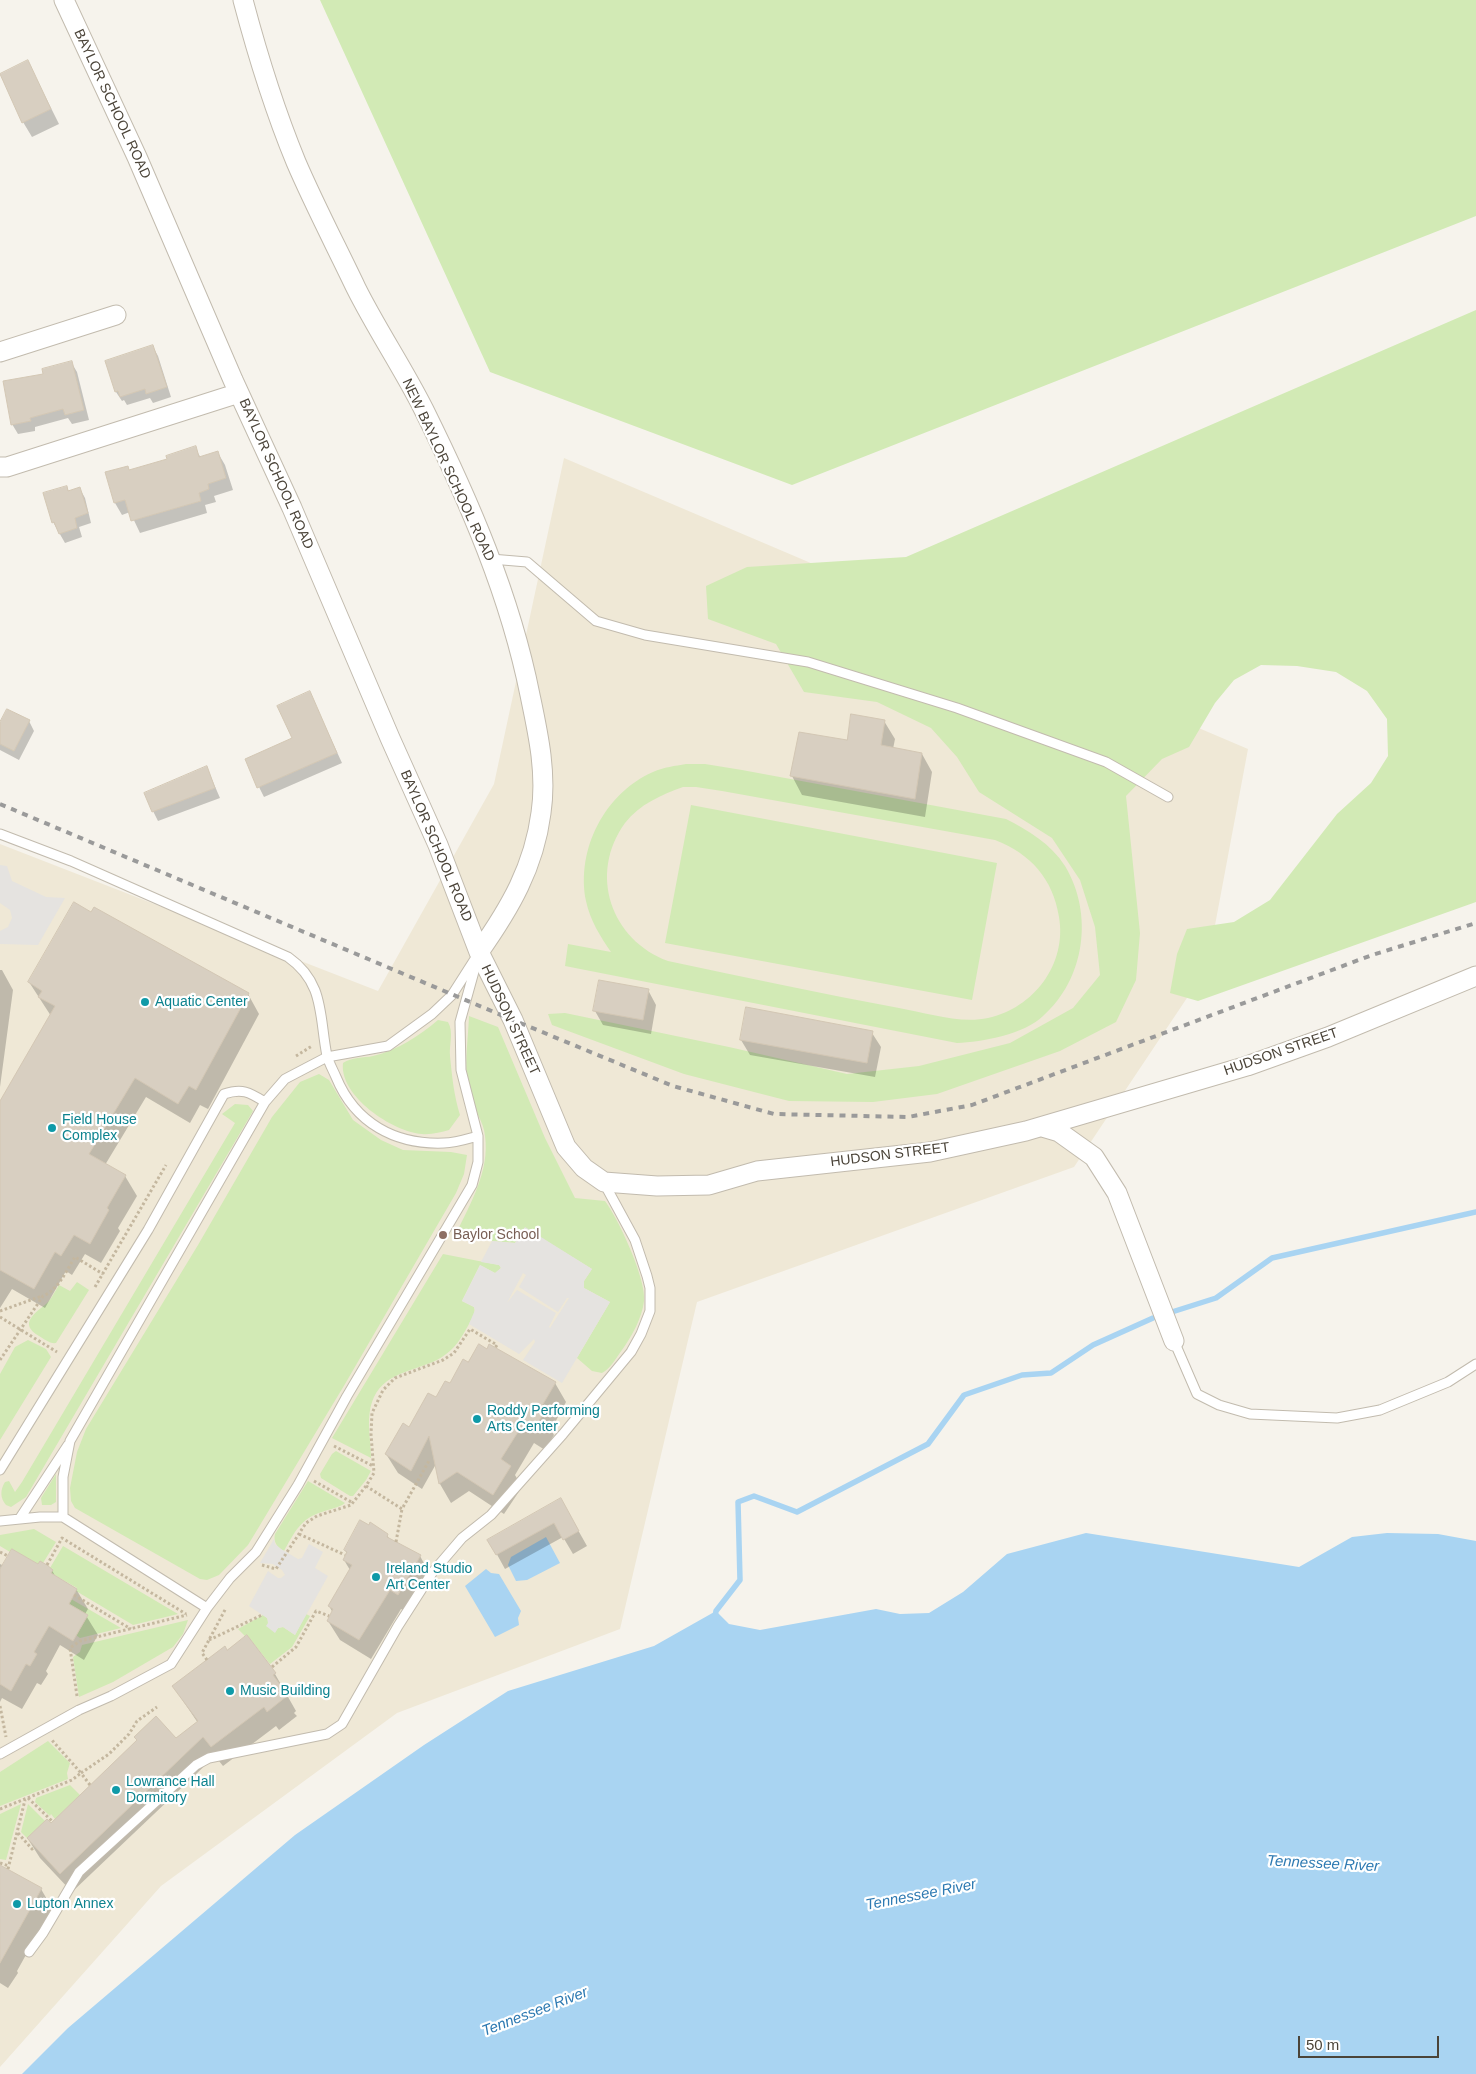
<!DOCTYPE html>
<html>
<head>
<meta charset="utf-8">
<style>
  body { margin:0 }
  #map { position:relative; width:1476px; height:2074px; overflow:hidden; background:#f6f3ec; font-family:Arial,sans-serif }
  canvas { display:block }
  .scale { position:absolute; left:1298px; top:2036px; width:141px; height:22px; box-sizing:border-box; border:2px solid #4b4439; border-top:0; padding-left:6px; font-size:15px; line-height:18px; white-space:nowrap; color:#4b4439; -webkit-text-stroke:4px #fff; paint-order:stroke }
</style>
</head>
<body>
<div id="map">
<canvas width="1476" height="2074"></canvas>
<div class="scale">50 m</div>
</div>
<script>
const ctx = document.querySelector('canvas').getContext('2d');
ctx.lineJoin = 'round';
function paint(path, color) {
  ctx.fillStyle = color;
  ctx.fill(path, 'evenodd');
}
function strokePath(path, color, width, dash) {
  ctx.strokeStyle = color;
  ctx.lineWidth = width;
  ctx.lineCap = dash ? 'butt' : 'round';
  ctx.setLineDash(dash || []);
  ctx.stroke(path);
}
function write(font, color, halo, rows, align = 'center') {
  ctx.font = font + ' Arial,sans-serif';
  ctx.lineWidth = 4.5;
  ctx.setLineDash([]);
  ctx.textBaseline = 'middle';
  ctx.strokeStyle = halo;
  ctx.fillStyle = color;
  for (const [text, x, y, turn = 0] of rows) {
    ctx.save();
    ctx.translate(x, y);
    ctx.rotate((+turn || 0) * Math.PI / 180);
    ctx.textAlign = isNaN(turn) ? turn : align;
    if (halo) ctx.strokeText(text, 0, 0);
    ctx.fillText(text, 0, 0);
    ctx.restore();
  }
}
const education = new Path2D(`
  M564 458 1248 749 1207 968 1074 1167 697 1302 620 1629 397 1713 161 1886 0 2067V844L378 991 494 784Z`);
const green = new Path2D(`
  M320 0H1476V216L792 485 490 372Z
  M1476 310V902L1198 1001 1170 993 1177 954 1187 929 1234 922 1270 900 1337 814 1371 783 1388 756 1387 719 1367 691 1336 672 1297 666 1261 665 1234 680 1215 703 1189 747 1162 759 1126 796 1140 933 1136 980 1116 1022 1060 1051 937 1094 873 1102 789 1101 684 1074 552 1025 548 1014 565 1013 729 1047 847 1074 919 1066 1010 1043 1073 1008 1100 975 1095 927 1080 880 1052 838 979 792 957 757 931 728 877 702 804 692 776 644 708 619 706 586 747 567 906 557Z
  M686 764H705L742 770 1006 819C1028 830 1051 844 1065 866 1094 914 1085 979 1043 1016 1025 1034 982 1042 957 1043L565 966 568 944 611 952C600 936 590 920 586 901 576 849 605 793 653 772 664 767 675 766 686 764ZM683 787H696L722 791 995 840C1031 854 1053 879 1059 917 1067 964 1034 1008 988 1018 960 1024 927 1013 899 1008 822 994 745 977 668 961 611 940 588 874 625 823 640 804 661 795 683 787Z
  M691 805 997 863 972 1000 665 943Z
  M469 1016 498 1027 545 1138 575 1198 605 1201C618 1218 647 1280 644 1301 642 1318 632 1336 622 1350 616 1358 611 1368 602 1373L592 1371 577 1358 610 1302 584 1288V1281L592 1269 525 1228 515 1243 492 1241 456 1234C470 1204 490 1171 485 1136 484 1122 474 1110 470 1097 463 1072 468 1042 469 1016Z
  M438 1020 448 1022C454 1032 449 1045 450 1056 452 1076 454 1096 460 1115L449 1130C441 1132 431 1135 422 1134 393 1132 339 1096 343 1063 352 1057 363 1058 373 1056 398 1050 419 1036 438 1020Z
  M319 1074 329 1080 353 1120 381 1140 403 1150 451 1152 467 1155 464 1174 456 1193 345 1384 248 1545 219 1575 207 1580 200 1579 75 1508 71 1501 70 1488 77 1452 86 1429 198 1245 272 1117 300 1082Z
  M235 1104 248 1105 253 1111 26 1497 11 1507 6 1505C0 1498 0 1490 5 1482L9 1481 15 1492 22 1482 235 1123 222 1114Z
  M443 1254 499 1265 501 1268 495 1273 480 1265 462 1301 474 1307C476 1314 472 1318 469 1324 462 1337 455 1349 442 1357 420 1371 387 1370 374 1397 365 1417 371 1438 371 1458L332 1438Z
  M77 1282 89 1290 56 1343C50 1344 44 1339 39 1336 18 1324 35 1313 46 1304 51 1300 55 1291 59 1285L70 1291Z
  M28 1340 46 1349 51 1357 0 1440V1374L15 1347Z
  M336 1451 371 1471 366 1480 353 1496H350L321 1478 320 1474 332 1454Z
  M56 1474V1502L51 1505H42L41 1498Z
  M308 1481 345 1503C339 1508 329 1509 322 1512 301 1518 294 1533 284 1551 277 1547 273 1542 275 1534Z
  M34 1529 56 1542 43 1563 38 1564 12 1549 10 1552 0 1546V1535Z
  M63 1546 178 1614 133 1625 76 1591 77 1588 51 1573 53 1569 50 1568Z
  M71 1599 121 1628 80 1638 76 1635 88 1615 68 1604Z
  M306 1614 310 1616 292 1647 270 1664 247 1635 245 1636 238 1629 263 1615 267 1618 275 1632 278 1628 283 1627 295 1635Z
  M188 1620 183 1634 173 1647 113 1682 79 1697 73 1657 80 1652 82 1645Z
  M48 1741 70 1763 67 1773 68 1779 0 1806V1772Z
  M70 1785 80 1795 55 1819 51 1814 50 1816 35 1802 36 1798Z
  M21 1804 6 1860 0 1859V1814Z
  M28 1804 45 1821 27 1838 21 1832Z`);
const parking = new Path2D(`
  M0 865 7 866 12 881 46 897 65 898 38 945 0 944V931L8 927 12 918 10 910 0 903Z
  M525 1227 592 1269 584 1281V1288L610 1302 562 1383 523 1360 535 1342 534 1339 519 1354 469 1324 475 1310 474 1307 462 1301 480 1265 495 1273 501 1268 499 1265 481 1262 492 1241 515 1243ZM523 1273 526 1275 519 1287 558 1312 567 1298H569L550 1328 549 1327 556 1313 517 1290 507 1303Z
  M274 1539 275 1544 281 1549 298 1559 302 1558 309 1544 323 1552 315 1568 328 1576 295 1635 283 1627 278 1628 275 1633 266 1626 268 1623 267 1618 249 1606 268 1571 278 1578H281L285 1575 282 1570 273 1564 260 1563Z`);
const water = new Path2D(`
  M1086 1533 1299 1567 1352 1537 1387 1533 1438 1534 1476 1541V2074H22L68 2028 295 1835 424 1745 508 1691 654 1646 716 1611 729 1624 760 1630 876 1609 900 1614 929 1613 963 1592 1007 1554Z
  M546 1537 560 1563 527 1580 516 1581 508 1565 511 1557Z
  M486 1569 491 1573 499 1574 521 1611 518 1618 519 1625 495 1637 465 1586Z`);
const shadow = new Path2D(`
  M28 62 59 124 32 137 23 122Z
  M153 347 158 356 171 397 153 403 150 398 127 405 124 400 122 401 116 392Z
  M71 362 77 372 89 420 72 424 68 418 35 427V431L18 434 12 424 45 375Z
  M195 448 201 458 218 453 225 465 233 490 214 496 216 502 205 505 207 513 140 533 130 512 122 515 115 503 130 471 168 460Z
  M67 487 69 492 80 489 85 498 91 523 79 527 82 537 65 543 53 522Z
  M310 693 342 763 264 797 259 787 293 739Z
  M29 721 34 731 19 760 0 750V725Z
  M884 721 895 739 893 749 922 754 932 772 925 817 802 795 792 776Z
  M207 768 220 798 158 821 153 811Z
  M0 970H2L13 990 0 1087Z
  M29 982 248 994 259 1014 208 1109 200 1105 190 1123 146 1097 105 1165 125 1176 137 1196 118 1228 120 1231 101 1263 85 1254 72 1275 66 1271 45 1308 12 1289 0 1308V1104L51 1016Z
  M648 990 656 1005 651 1034 603 1025 595 1011Z
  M747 1009 872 1033 881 1047 875 1077 750 1055 741 1040Z
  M555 1383 566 1402 551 1430 554 1435 545 1450 534 1443 515 1475 522 1487 504 1514 469 1491 451 1503 440 1484 436 1464 422 1489 398 1473 386 1454 450 1385Z
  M561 1500 587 1546 573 1554 563 1537 505 1569 489 1540Z
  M387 1535 390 1540 420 1556 431 1576 410 1613 401 1609 371 1659 340 1640 328 1621 333 1613 329 1606 350 1570 344 1560 347 1554 345 1550Z
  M0 1564 4 1566H39L52 1570 56 1578 76 1589 88 1609 85 1614 98 1635 84 1660 60 1645 46 1671 48 1674 41 1685 37 1683 22 1709 2 1698 0 1702Z
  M227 1651 275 1674 296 1711 294 1713 297 1716 279 1730 276 1726 223 1766 215 1756 72 1892 40 1858 28 1839 198 1723 173 1686Z
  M0 1876 41 1889 52 1908 17 1971 18 1973 8 1988 0 1983Z`);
const stream = new Path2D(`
  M715 1617 716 1611 740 1580 738 1502 754 1496 797 1512 928 1444 964 1395 1022 1375 1051 1373 1093 1345 1153 1318 1216 1298 1272 1258 1476 1212`);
const building = new Path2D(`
  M28 60 51 109 22 123 0 74Z
  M153 345 167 387 146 394 145 389 120 397 118 391 115 392 105 361Z
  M72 361 84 410 65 415 63 409 30 418 31 421 11 425 3 381 43 374 42 369Z
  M196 446 199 457 218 451 226 478 208 484 209 489 199 493 201 501 131 521 125 500 114 503 105 472 128 466 129 470 167 459 166 456Z
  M67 486 68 491 80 487 88 513 75 518 77 528 59 534 54 522 52 523 43 493Z
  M310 691 337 753 257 788 245 759 292 738 277 706Z
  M7 709 30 720 14 751 0 744V722Z
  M851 714 885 720 881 745 922 753 915 799 790 776 799 732 847 740Z
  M207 766 215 788 152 812 144 793Z
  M74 902 91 912 94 907 249 993 196 1090 189 1086 178 1104 135 1078 89 1154 126 1175 107 1208 109 1210 90 1244 74 1235 61 1256 55 1252 34 1289 0 1270V1101L55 1006 38 997 42 991 28 982Z
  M599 980 649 989 643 1020 593 1011Z
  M746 1007 873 1031 867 1063 740 1040Z
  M479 1344 487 1349 489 1344 556 1382 539 1411 543 1414 533 1431 523 1424 501 1459 511 1466 493 1495 457 1472 439 1484 429 1436 411 1471 385 1454 403 1423 409 1427 428 1393 436 1397 445 1381 450 1383 463 1359 468 1362Z
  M561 1498 579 1531 563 1540 554 1523 496 1555 487 1540Z
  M360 1520 369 1525 370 1522 388 1534 387 1537 421 1555 398 1595 390 1590 359 1640 327 1621 333 1609 328 1606 352 1565 343 1560 347 1552 344 1550Z
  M12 1549 38 1564 40 1561 47 1565 53 1570 51 1573 77 1589 69 1604 88 1615 73 1641 49 1626 34 1652 37 1654 30 1666 26 1664 11 1691 0 1684V1569Z
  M247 1635 276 1673 273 1675 285 1691 284 1692 287 1696 267 1712 264 1707 211 1747 203 1737 60 1874 27 1838 47 1819 51 1823 137 1740 134 1737 156 1716 176 1738 198 1721 172 1686 225 1646 227 1650Z
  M0 1865 42 1888 0 1963Z`);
const path = new Path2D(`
  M296 1056 312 1046
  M95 1287 166 1165
  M0 1311 42 1296
  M0 1317 57 1352
  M0 1360 43 1296C59 1289 66 1271 75 1257L103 1274
  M334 1446 373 1466
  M314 1481 353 1503
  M366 1486 402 1509 430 1459
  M299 1534 345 1555
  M396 1542 402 1509
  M0 1552 8 1556
  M47 1565 62 1538 186 1614
  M262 1565 276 1569 306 1523 317 1516 351 1505 366 1486 374 1473 371 1434 372 1413 383 1390 395 1378 443 1360 454 1353 470 1329 497 1345 495 1348
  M74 1595 131 1629
  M209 1640 262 1615
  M207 1660 202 1653 226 1608
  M272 1667 296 1647 316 1611 329 1616
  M77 1696 70 1648 80 1641 187 1615
  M0 1706 6 1737
  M90 1785 81 1773 109 1754 129 1734 137 1721 157 1707
  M28 1798 52 1821
  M0 1809 72 1780 81 1773 51 1739
  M18 1833 32 1849 35 1847
  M0 1863 9 1866
  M8 1869 25 1800`);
const lane = new Path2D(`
  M491 559 527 562 596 621 645 635 808 662 957 708 1106 762 1168 797
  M0 834 71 861 288 957C325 983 319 1016 327 1056 329 1063 333 1070 336 1077 355 1123 395 1145 444 1143 455 1143 467 1139 478 1136
  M1174 1341 1197 1394 1219 1405 1250 1414 1337 1418 1380 1410 1448 1382 1476 1364
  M0 1470 148 1230 224 1094C242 1088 249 1092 265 1102
  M63 1517V1477L70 1441 265 1102 285 1079 327 1057 388 1046 432 1014 452 995 475 959
  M20 1518 68 1445
  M0 1521 40 1517H63L207 1608
  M0 1754 79 1710 111 1696 171 1664 207 1608 230 1578 256 1552 298 1485 347 1396 472 1185 478 1162V1136L461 1070 460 1022 478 957
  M29 1952 43 1933 79 1872 196 1765 209 1758 327 1734 342 1724 398 1626 432 1573 462 1538 491 1515 563 1434 631 1352 641 1334 650 1311V1288L647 1276 635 1240 604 1183`);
const street = new Path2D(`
  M64 0 137 157 233 380 292 508 390 738 438 845 479 952 513 1020 566 1147 584 1168 604 1182 657 1186 709 1185 757 1171 930 1152 1026 1131 1247 1066 1328 1037 1476 976
  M243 0C257 53 275 111 296 162 314 204 336 246 356 288 377 330 403 368 424 410 469 501 510 595 530 695 538 733 547 773 541 813 534 867 510 908 479 952
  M0 352 116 315
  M0 467H7L239 393
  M1042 1127 1059 1132 1094 1157 1117 1193 1174 1341`);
const rail = new Path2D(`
  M0 804 513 1020 673 1086 774 1114 908 1117 972 1105 1372 955 1476 923`);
const markers = [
  [145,1002,5,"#0f9aa8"],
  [52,1128,5,"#0f9aa8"],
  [443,1235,5,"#8d6e63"],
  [477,1419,5,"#0f9aa8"],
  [376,1577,5,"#0f9aa8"],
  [230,1691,5,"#0f9aa8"],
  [116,1790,5,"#0f9aa8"],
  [17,1904,5,"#0f9aa8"]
];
const streetNames = [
  ["BAYLOR SCHOOL ROAD",112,104,65],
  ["NEW BAYLOR SCHOOL ROAD",448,470,65],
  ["BAYLOR SCHOOL ROAD",276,474,66],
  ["BAYLOR SCHOOL ROAD",436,846,67],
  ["HUDSON STREET",510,1020,65],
  ["HUDSON STREET",1281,1052,-19],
  ["HUDSON STREET",890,1155,-7]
];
const cultureNames = [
  ["Aquatic Center",155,1002],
  ["Field House",62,1120],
  ["Complex",62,1136],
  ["Roddy Performing",487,1411],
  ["Arts Center",487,1427],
  ["Ireland Studio",386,1569],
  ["Art Center",386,1585],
  ["Music Building",240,1691],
  ["Lowrance Hall",126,1782],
  ["Dormitory",126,1798],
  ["Lupton Annex",27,1904]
];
const educationNames = [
  ["Baylor School",453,1235]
];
const waterNames = [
  ["Tennessee River",1323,1864,3],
  ["Tennessee River",921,1895,-11],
  ["Tennessee River",535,2012,-21]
];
paint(education, '#efe8d6');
paint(green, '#d2eab5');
paint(parking, '#e5e3e0');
paint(water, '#a9d4f2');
paint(shadow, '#0003');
strokePath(stream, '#a9d4f2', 5.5);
paint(building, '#d8cfc1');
strokePath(building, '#d3c7b4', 1);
strokePath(lane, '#c2bbae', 11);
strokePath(street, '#c2bbae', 21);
strokePath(path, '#c4b79f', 3, [2.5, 2.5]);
strokePath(lane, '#fff', 9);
strokePath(street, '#fff', 19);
strokePath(rail, '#9a9a9a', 4, [6, 6]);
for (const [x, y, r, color] of markers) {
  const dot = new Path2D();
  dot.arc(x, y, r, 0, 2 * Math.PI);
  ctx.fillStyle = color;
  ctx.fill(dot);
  strokePath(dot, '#fff', 2);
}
write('14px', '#4b4439', '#fff', streetNames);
write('14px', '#0d838f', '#fff', cultureNames, 'left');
write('14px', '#785e54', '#fff', educationNames, 'left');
write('italic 15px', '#2e7ab2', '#fff', waterNames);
</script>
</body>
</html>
